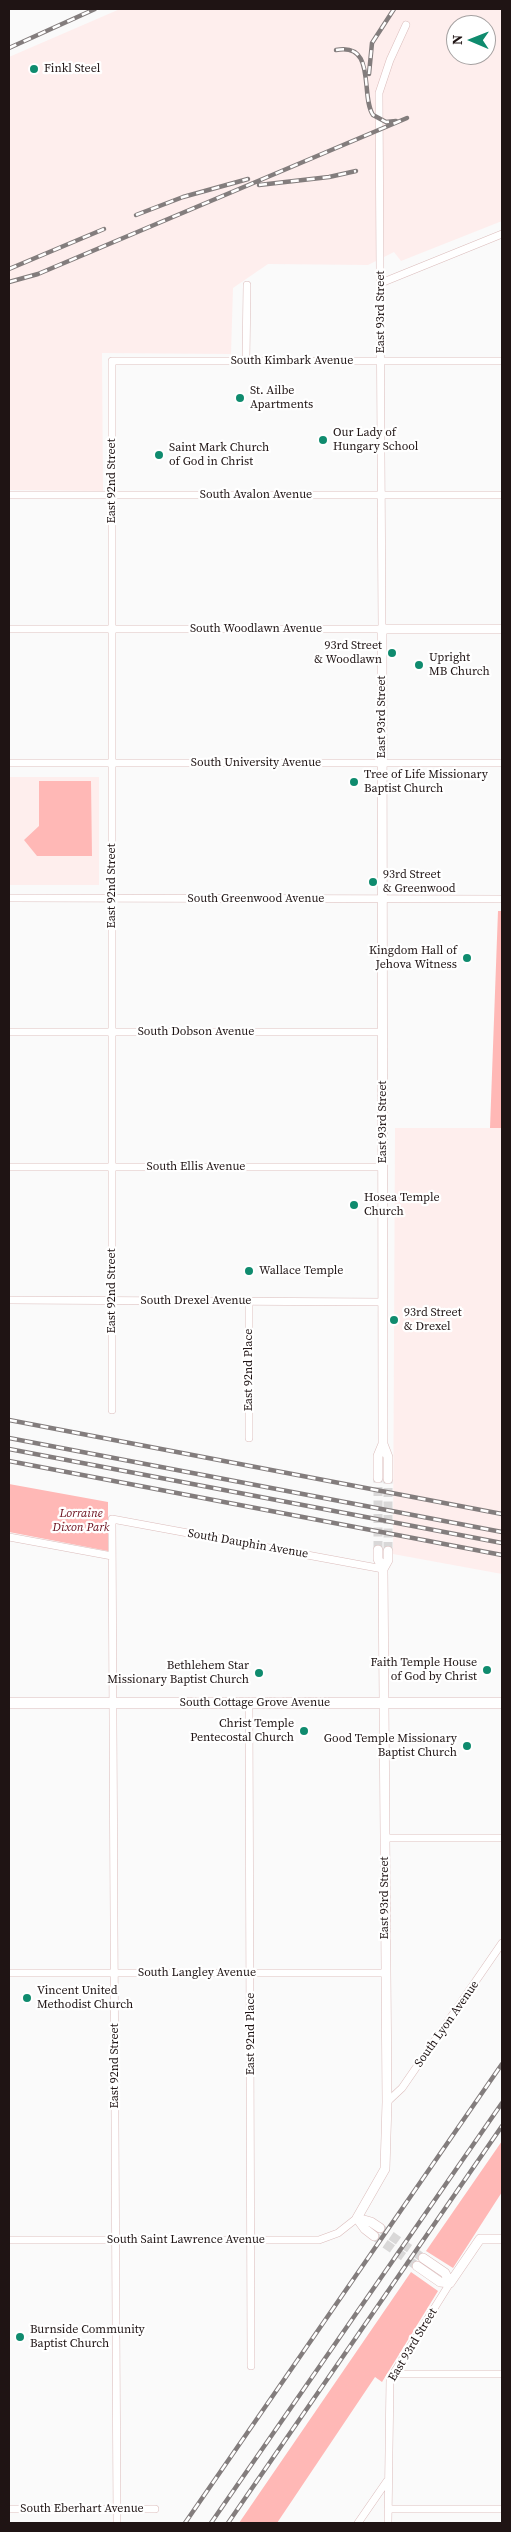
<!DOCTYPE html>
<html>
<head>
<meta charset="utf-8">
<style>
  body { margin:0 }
  #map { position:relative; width:511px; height:2532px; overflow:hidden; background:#fafafa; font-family:"Source Serif 4",serif }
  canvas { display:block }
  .frame { position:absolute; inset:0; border:10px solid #1f1414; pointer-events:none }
  .north { position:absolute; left:446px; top:15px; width:50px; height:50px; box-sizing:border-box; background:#fff; border:1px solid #a5a1a1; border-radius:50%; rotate:271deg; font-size:14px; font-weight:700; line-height:20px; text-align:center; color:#1f1414 }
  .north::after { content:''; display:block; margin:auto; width:18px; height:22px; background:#0f8b6e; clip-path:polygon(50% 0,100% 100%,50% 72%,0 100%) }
</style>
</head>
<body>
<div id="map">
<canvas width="511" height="2532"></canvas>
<div class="frame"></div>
<div class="north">N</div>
</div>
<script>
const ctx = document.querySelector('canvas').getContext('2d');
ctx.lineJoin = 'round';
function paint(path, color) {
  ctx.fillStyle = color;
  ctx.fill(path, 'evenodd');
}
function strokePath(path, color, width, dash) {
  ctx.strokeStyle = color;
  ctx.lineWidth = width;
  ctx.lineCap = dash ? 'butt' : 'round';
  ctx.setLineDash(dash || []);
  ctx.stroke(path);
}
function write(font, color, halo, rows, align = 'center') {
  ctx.font = font + ' "Source Serif 4",serif';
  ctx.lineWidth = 4.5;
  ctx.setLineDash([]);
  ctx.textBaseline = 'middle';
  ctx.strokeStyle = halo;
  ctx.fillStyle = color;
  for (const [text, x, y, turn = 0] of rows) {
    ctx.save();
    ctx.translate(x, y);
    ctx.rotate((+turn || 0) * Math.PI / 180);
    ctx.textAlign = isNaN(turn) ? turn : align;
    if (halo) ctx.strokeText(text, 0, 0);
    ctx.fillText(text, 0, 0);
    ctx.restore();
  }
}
const built = new Path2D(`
  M120 9H502V221L401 261 394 252 368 265 268 264 233 288 231 354 102 353 103 491 9 490V57ZM456 25H486V55H456Z
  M9 777H99V885H9Z
  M395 1128H502V1574L393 1554Z`);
const green = new Path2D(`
  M39 781H91L92 856H37L24 840 39 826Z
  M498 911H502V1128H490Z
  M9 1484 108 1502V1551L9 1532Z
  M502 2141V2192L453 2268 426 2251Z
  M411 2272 438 2291 382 2382 375 2377 277 2523H239Z`);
const tertiaryTunnel = new Path2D(`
  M378 1550V1478
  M388 1551V1479
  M380 2228 423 2258
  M374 2236 417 2266`);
const minor = new Path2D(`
  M381 283 502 234
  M246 361 247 285
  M9 495H502
  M9 629H382L379 93 390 60 406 25
  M9 763H502
  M9 898 502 899
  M9 1032H383
  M9 1167H383
  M9 1300 383 1302
  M249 1301V1438
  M112 1410V361H502
  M9 1537 112 1556
  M249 1703 251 2366
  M385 1838H502
  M9 1973H385
  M387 2102 402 2088 502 1943
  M9 2240H319L338 2233 357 2218
  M392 2374H502
  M9 2509H155
  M388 2509H502
  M117 2523 112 1519 383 1569
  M358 2523 387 2481
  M388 2523 390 2379 450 2283`);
const tertiary = new Path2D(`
  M378 1478V1456L383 1444
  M388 1479V1457L383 1444 382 629H502
  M383 1569 388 1560V1551
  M357 2218 385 2169 387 2102 383 1569 378 1559V1550
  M357 2218 371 2222 380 2228
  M357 2218 365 2229 374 2236
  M423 2258 445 2273 450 2283
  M417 2266 440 2282 450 2283
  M450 2283 480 2239H502`);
const secondary = new Path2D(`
  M9 1703H502`);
const rail = new Path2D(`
  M9 48 95 9
  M336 50C377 42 360 96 373 115L386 122 396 121
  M369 74 372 43 394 9
  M259 185 329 177 356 171
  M136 215 183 197 248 179
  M9 269 104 229
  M9 282 38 274 407 118
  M9 1420 502 1514
  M9 1438 502 1532
  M9 1449 502 1543
  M9 1461 502 1555
  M185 2523 502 2064
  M211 2523 502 2103
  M228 2523 502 2126`);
const markers = [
  [34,69,5,"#0f8b6e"],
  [240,398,5,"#0f8b6e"],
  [323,440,5,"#0f8b6e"],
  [159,455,5,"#0f8b6e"],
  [392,653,5,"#0f8b6e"],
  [419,665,5,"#0f8b6e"],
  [354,782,5,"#0f8b6e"],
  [373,882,5,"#0f8b6e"],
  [467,958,5,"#0f8b6e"],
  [354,1205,5,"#0f8b6e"],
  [249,1271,5,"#0f8b6e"],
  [394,1320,5,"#0f8b6e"],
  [487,1670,5,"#0f8b6e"],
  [259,1673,5,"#0f8b6e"],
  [304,1731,5,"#0f8b6e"],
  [467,1746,5,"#0f8b6e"],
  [27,1998,5,"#0f8b6e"],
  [20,2337,5,"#0f8b6e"]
];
const poiNames = [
  ["Finkl Steel",44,69],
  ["St. Ailbe",250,391],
  ["Apartments",250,405],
  ["Our Lady of",333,433],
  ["Hungary School",333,447],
  ["Saint Mark Church",169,448],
  ["of God in Christ",169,462],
  ["93rd Street",382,646,"right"],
  ["& Woodlawn",382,660,"right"],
  ["Upright",429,658],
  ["MB Church",429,672],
  ["Tree of Life Missionary",364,775],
  ["Baptist Church",364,789],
  ["93rd Street",383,875],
  ["& Greenwood",383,889],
  ["Kingdom Hall of",457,951,"right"],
  ["Jehova Witness",457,965,"right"],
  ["Hosea Temple",364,1198],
  ["Church",364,1212],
  ["Wallace Temple",259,1271],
  ["93rd Street",404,1313],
  ["& Drexel",404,1327],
  ["Faith Temple House",477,1663,"right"],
  ["of God by Christ",477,1677,"right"],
  ["Bethlehem Star",249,1666,"right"],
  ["Missionary Baptist Church",249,1680,"right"],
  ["Christ Temple",294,1724,"right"],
  ["Pentecostal Church",294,1738,"right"],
  ["Good Temple Missionary",457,1739,"right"],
  ["Baptist Church",457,1753,"right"],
  ["Vincent United",37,1991],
  ["Methodist Church",37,2005],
  ["Burnside Community",30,2330],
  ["Baptist Church",30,2344]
];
const streetNames = [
  ["East 93rd Street",381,312,-90],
  ["South Kimbark Avenue",292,361],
  ["East 92nd Street",112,481,-90],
  ["South Avalon Avenue",256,495],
  ["South Woodlawn Avenue",256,629],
  ["East 93rd Street",382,717,-90],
  ["South University Avenue",256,763],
  ["East 92nd Street",112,886,-90],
  ["South Greenwood Avenue",256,899],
  ["South Dobson Avenue",196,1032],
  ["East 93rd Street",383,1122,-90],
  ["South Ellis Avenue",196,1167],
  ["East 92nd Street",112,1291,-90],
  ["South Drexel Avenue",196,1301],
  ["East 92nd Place",249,1370,-90],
  ["South Dauphin Avenue",248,1544,10],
  ["South Cottage Grove Avenue",255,1703],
  ["East 93rd Street",385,1898,-90],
  ["South Langley Avenue",197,1973],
  ["South Lyon Avenue",447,2024,-55],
  ["East 92nd Place",251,2034,-90],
  ["East 92nd Street",115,2066,-90],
  ["South Saint Lawrence Avenue",186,2240],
  ["East 93rd Street",413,2345,-59],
  ["South Eberhart Avenue",82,2509]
];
const parkNames = [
  ["Lorraine",81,1514],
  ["Dixon Park",81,1528]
];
paint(built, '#feeeed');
paint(green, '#ffb8b6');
strokePath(tertiaryTunnel, '#d9d8d8', 9, [9, 4.5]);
strokePath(minor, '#dbbcbb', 8);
strokePath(tertiary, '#dbbcbb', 10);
strokePath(secondary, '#dbbcbb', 11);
strokePath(minor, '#fff', 7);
strokePath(tertiary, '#fff', 9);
strokePath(secondary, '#fff', 10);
strokePath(rail, '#837d7d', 4.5);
strokePath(rail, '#fff', 2.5, [8]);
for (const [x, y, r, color] of markers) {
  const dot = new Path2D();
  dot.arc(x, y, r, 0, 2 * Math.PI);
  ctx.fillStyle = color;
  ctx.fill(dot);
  strokePath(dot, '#fff', 2);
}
write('12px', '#1f1414', '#fff', poiNames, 'left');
write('12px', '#1f1414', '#fff', streetNames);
write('italic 12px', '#670917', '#fff', parkNames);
</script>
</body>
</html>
